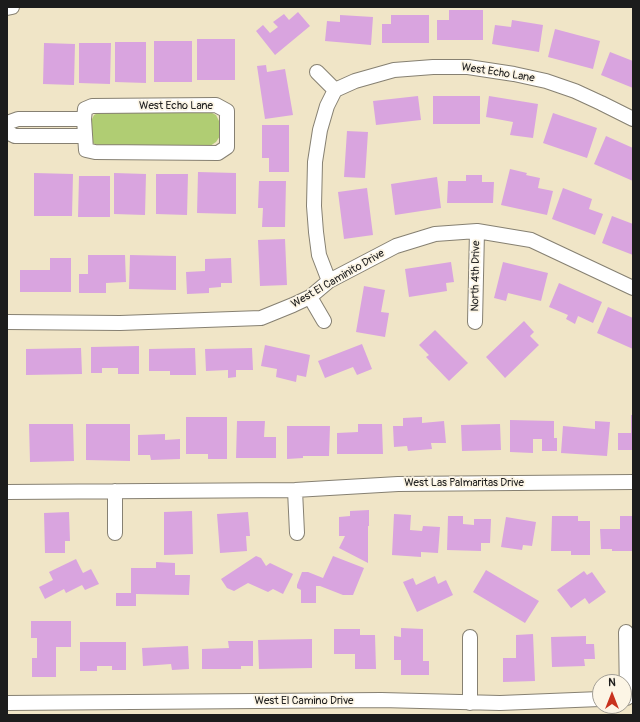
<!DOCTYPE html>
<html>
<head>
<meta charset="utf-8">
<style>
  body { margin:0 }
  #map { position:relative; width:640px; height:722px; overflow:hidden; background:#f0e5c7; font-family:Pangolin,sans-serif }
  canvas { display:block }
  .frame { position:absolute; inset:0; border:8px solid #1c1c1c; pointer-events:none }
  .north { position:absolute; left:592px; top:674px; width:40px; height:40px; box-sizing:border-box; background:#fcf5e5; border:1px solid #a29e95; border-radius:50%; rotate:0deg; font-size:11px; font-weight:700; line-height:16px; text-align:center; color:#1c1c1c }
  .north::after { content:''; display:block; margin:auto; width:14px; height:18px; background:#c8321e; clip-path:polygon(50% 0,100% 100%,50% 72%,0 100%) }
</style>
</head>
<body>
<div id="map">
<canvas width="640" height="722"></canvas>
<div class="frame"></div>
<div class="north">N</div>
</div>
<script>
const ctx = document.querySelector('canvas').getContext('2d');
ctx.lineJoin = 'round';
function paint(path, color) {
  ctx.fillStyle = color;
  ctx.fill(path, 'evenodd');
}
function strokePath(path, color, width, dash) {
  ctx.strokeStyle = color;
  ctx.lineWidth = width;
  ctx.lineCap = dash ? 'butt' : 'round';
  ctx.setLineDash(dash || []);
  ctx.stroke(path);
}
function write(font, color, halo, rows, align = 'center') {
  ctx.font = font + ' Pangolin,sans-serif';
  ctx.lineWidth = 3.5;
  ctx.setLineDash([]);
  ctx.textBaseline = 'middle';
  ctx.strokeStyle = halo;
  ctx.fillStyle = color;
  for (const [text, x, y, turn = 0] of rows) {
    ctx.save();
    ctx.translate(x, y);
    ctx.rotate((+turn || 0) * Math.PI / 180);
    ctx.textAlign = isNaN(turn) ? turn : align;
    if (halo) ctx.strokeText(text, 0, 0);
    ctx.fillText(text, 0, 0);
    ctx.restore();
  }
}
const green = new Path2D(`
  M100 112H210L216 115 219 121 220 136 216 142 210 146H99L93 143 90 137V123L94 115Z`);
const building = new Path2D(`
  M449 10H483V40H437V20H449Z
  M298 12 310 26 275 55 256 31 263 25 270 33 278 27 273 22 284 14 289 20Z
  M340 15 373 17 371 45 325 41 327 21 340 22Z
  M391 15H429V43H382V24H391Z
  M512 20 543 25 539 52 492 44 495 25 511 27Z
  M555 29 600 41 593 69 548 57Z
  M197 39H235V80H197Z
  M154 41H192V82H154Z
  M115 42H146V83L115 82Z
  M44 43 75 44 74 85 43 84Z
  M79 43H111L110 84 79 83Z
  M610 52 633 61V88L601 75Z
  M266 65 267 72 285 69 293 115 265 119 257 66Z
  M418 96 421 120 376 125 373 101Z
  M433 96H480V124H433Z
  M489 96 538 104 533 138 510 135 513 122 486 117Z
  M553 113 597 128 587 158 543 143Z
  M262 125H289V172H269V158H262Z
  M347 131 368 132 365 178 344 177Z
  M606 136 633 148V181L594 164Z
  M510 169 527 173 526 175 540 178 538 188 553 191 547 215 501 205Z
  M198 172 236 173V214L197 213Z
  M34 173 73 174 72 216H34Z
  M114 173 146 174 145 215 114 214Z
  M156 174H188L187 215 156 214Z
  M466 175H482V182H494L493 203H447L448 181H466Z
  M79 176H110V217H78Z
  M437 177 441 208 395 215 391 184Z
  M259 181H286L285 227H262L263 208H258Z
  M367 188 373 235 344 239 338 192Z
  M563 188 592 199 589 209 603 214 595 235 552 219Z
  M612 216 633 224V255L602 243Z
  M285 239 287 285 260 286 258 240Z
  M88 255H125L126 282 106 283V293H79V274H88Z
  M130 255 176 256V290L129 289Z
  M50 258H71V292H20V270H50Z
  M231 258 232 283H221V287L209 288V293L187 294 186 272 205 271V259Z
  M451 262 454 282 446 283 447 291 409 297 405 269Z
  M503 262 548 273 541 301 508 293 506 301 494 298Z
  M559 283 602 302 593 323 578 316 575 324 566 319 568 315 549 307Z
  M364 286 385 290 381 312 389 313 385 337 356 332Z
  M608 307 633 318V349L597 333Z
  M524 321 534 332 530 336 539 345 505 378 486 357Z
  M435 330 468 363 449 381 426 357 429 355 419 345Z
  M362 344 372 369 357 375 353 367 325 378 318 361Z
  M265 345 310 355 306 377 297 375 296 382 276 377 277 369 261 366Z
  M139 346V374H118V368H102V373H91V347Z
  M81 348 82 374 26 375V349Z
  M195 348 196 375H170V371H149V349Z
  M252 348 253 370H236V377L228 378V370L206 371 205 349Z
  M631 415H633V450H618V433H631Z
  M186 417H227V459H208V454H186Z
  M422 417V423L444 421 446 443H431L432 449 408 451 407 446 394 447 393 426H403V418Z
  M510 420 554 421V438H557V451H542V439H533V453L510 452Z
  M237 421H265L264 437H276V458H236Z
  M595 421 610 422 607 456 561 453 563 426 595 429Z
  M29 424H73L74 461 30 462Z
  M86 424H130V461L86 460Z
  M358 424H382L383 454H337V433L358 432Z
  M500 424 501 450 462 451 461 425Z
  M287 426H330L329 456H303V458L287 459Z
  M165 434V440L180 439V459L151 460 150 455H138V435Z
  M369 510V526H368V563L339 548 345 536H339V517L350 516V511Z
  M192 511 193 554 164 555V512Z
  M69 512 70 541H65V553H45L44 513Z
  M248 512 250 536H246L247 551 220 553 217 514Z
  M394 514 411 515 410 530 422 531 423 526 440 527 438 553 421 552V557L392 555Z
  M448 516H463V524L474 525V519H491L490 543H481V551L447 550Z
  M552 516H578V521H590V555H571V551H551Z
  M620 516H633V551H612V549H601L600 529H620Z
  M506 517 536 522 532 546 523 545 522 550 501 547Z
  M256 556 261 558 266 566 270 563 293 574 283 594 273 589 268 592 248 583 234 591 227 588 221 579Z
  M333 556 364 568 353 595H343L320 586H316V603H301V590L297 588V585L302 572H308L323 578Z
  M76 559 83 573 91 569 99 584 85 590 82 585 66 593 64 589 45 599 39 587 53 580 49 572Z
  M156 562 175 563V575H190L189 595 136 594V606H116V593H131V568H156Z
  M486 570 539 601 525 623 473 592Z
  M584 571 587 575 592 572 606 592 589 604 585 598 571 608 557 590Z
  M435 576 438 584 446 580 453 595 417 612 403 582 413 578 416 585Z
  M31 621H71V647H56V677H32V658H37V638H31Z
  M401 628 423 629V661H429V675H401V660H394V636L401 637Z
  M334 629H360V635H375L376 669H355V654H334Z
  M533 634 535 681 503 682V658H516V635Z
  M586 636V644H594L595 659H584L585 666 552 667 551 637Z
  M312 639V668L259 669 258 640Z
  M228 641H253V666H241V669H202V649L229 648Z
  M80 642H126V670H112V666H97V671H80Z
  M188 646 189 669 172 670 171 664 143 666 142 648Z`);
const minor = new Path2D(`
  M7 8 12 7
  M317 72 335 90
  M335 90 355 81 394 70 433 67H468L514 74 546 81 575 91 601 103 633 119
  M216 105 227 111V147L218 153 95 152 86 150 84 119 85 109 92 106Z
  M7 123 18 119H84
  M7 132 15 136H85
  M329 281 319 255 316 232 314 206 315 162 320 130 327 106 335 90
  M310 297 324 321
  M7 322 120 323 261 318 293 305 310 297 329 281 396 246 435 234 477 231 531 240 633 288
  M475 322 477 231
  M295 490 297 533
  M7 492 295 490 398 484 633 482
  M115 533V491
  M626 632 627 698
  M7 703 381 700 500 703 600 699
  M470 703V637`);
const streetNames = [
  ["West Echo Lane",498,73,9],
  ["West Echo Lane",176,106],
  ["North 4th Drive",476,276,-89],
  ["West El Caminito Drive",338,279,-30],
  ["West Las Palmaritas Drive",464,483],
  ["West El Camino Drive",304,701]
];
paint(green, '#b0cd73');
paint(building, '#d9a4df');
strokePath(minor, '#868072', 16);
strokePath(minor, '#fff', 14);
write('11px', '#1c1c1c', '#fcf5e5', streetNames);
</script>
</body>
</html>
